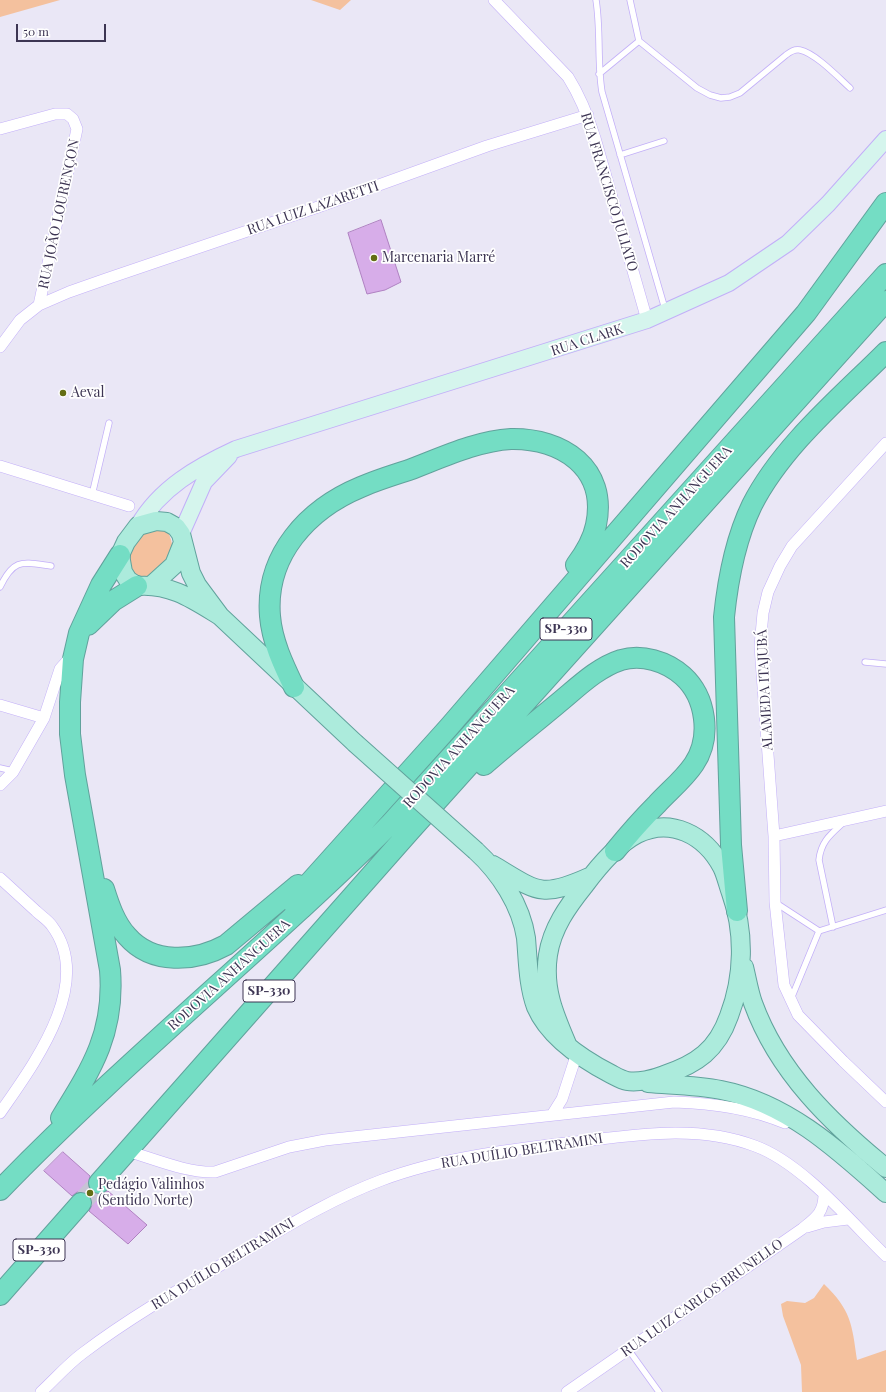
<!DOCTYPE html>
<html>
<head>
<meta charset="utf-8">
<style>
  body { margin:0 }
  #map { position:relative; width:886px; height:1392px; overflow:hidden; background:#eae7f6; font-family:"Playfair Display",serif }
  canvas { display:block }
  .scale { position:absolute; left:16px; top:24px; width:90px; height:18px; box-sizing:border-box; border:2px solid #3d3553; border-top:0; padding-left:5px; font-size:12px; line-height:14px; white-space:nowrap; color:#3d3553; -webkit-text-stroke:3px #fff; paint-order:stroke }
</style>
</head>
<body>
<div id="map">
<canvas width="886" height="1392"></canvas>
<div class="scale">50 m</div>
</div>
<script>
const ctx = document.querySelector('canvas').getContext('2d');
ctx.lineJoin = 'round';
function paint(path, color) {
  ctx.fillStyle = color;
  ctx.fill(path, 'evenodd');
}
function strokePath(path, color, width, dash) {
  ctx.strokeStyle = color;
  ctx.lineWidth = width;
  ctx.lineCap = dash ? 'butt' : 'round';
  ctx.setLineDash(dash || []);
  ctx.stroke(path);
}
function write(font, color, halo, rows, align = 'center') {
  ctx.font = font + ' "Playfair Display",serif';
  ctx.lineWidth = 3.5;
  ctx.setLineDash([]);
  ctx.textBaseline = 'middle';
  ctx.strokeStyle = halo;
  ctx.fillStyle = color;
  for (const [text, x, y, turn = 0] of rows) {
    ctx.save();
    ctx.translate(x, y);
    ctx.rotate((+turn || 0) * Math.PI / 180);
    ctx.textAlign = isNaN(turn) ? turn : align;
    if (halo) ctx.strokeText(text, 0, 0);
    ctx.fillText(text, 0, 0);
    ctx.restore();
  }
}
const green = new Path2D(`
  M0 0H60L0 17Z
  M311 0H351L340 10Z
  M153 527 168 532C179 555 167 562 149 576 144 576 138 577 134 573 125 567 127 546 134 538 137 533 147 530 153 527Z
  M824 1284C851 1310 852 1324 857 1360L886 1350V1392H802L801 1365 783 1316 781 1304 787 1301 805 1303 814 1298Z`);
const building = new Path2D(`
  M381 220 401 282 385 290 367 294 348 233Z
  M63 1152 90 1176 88 1186 92 1192 102 1194 108 1191 147 1225 128 1244 89 1211 92 1205 89 1195 83 1192H77L72 1196 44 1171Z`);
const highwayTunnel = new Path2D(`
  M81 1203 99 1183`);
const lane = new Path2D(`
  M596 0C601 31 597 62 602 92L665 309
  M639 41 697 88 710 95 721 98 730 97 740 93 786 55C790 52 794 49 800 50 815 53 838 77 850 88
  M599 74 639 41 630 0
  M620 155 664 141
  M92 495 109 423
  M0 587C14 558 22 562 51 566
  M865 662 886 664
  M0 768 13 771
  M776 903 819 931
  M833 927 819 860C821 841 831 834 844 822
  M791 999 819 931 886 910
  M628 1349 659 1392`);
const street = new Path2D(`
  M494 0 568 77C580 96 588 116 595 138L647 320
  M0 129 55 114H67L73 119 77 129 39 305 20 320 0 347
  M39 305 69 292 106 279 318 207 487 146 588 115
  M886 443 792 546 780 566 768 592 763 613 760 646 774 836 775 902 784 985 798 1015 843 1061 886 1102
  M0 466 129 506
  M0 705 44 718
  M0 785 13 772 44 718 60 669 68 660 73 659
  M774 836 886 811
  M0 878C12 889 24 900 36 911 41 916 48 920 52 926 95 984 33 1065 0 1113
  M552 1115 562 1099 577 1053
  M127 1151C155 1159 186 1173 215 1172L289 1147 325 1140 674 1102C713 1103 749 1108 785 1123
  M807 1227 824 1222 848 1219
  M41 1392C55 1379 68 1364 83 1353 132 1316 185 1286 238 1255 284 1228 331 1199 382 1180 446 1156 517 1149 584 1141 641 1134 700 1125 755 1146 802 1163 850 1221 886 1256
  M567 1392 802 1229C815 1218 823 1214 824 1196`);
const secondary = new Path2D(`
  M138 526C160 488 197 467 236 449L647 320 729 283 788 243 828 204 886 139
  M181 534 204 482 229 456`);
const primary = new Path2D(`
  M152 585 174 565 182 545
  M220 616C194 600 170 583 137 586L128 580 123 572 120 555 126 542 138 526 156 521 167 522 176 527 181 534 191 573 197 585 220 616 355 743
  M476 851C500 873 521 905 526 938 528 961 528 985 536 1007 549 1037 582 1059 611 1074 615 1076 622 1080 627 1081 638 1083 654 1079 664 1075 697 1064 717 1050 729 1016 744 977 745 932 731 893 728 885 726 875 722 867 705 835 671 817 637 834 616 845 598 867 584 886 568 906 552 928 548 955 543 988 554 1014 567 1044
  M493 865C537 891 540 899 589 877
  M744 967C747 979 749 992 753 1003 778 1072 831 1123 886 1168
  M648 1083C672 1085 697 1085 721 1090 787 1103 837 1149 886 1193`);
const highway = new Path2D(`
  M88 625 113 601 137 586
  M294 687C283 664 272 641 270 616 265 555 308 509 361 487 377 480 393 475 409 470 441 458 476 441 511 439 562 438 608 468 596 525 593 540 585 553 576 565
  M484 765C508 744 532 725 556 705 576 689 596 668 621 660 642 654 666 661 683 676 706 697 712 737 694 764 684 779 669 791 657 804 642 819 628 835 615 851
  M104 889C109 905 115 923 127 936 152 965 195 962 226 945L298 885
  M292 902 449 727 806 313 886 203
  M737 911 731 845 724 617C728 578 735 540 752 505 782 446 840 398 886 352
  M61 1118C92 1068 115 1032 110 970L75 775 70 734V702L73 659 79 633 101 585 120 555
  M99 1183 410 831 886 301
  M0 1190C95 1092 199 1003 299 911 330 882 362 853 391 823L886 274
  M0 1295 81 1203`);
const primaryBridge = new Path2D(`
  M355 743 476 851`);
const markers = [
  [374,258,4,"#636d13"],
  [63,393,4,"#636d13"],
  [90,1193,4,"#636d13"]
];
const shields = [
  [566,629,52],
  [269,991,52],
  [39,1250,52]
];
const shieldNames = [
  ["SP-330",566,629],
  ["SP-330",269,991],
  ["SP-330",39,1250]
];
const streetNames = [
  ["RUA FRANCISCO JULIATO",609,192,73],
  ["RUA LUIZ LAZARETTI",313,208,-19],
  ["RUA JOÃO LOURENÇON",59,214,-78],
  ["RUA CLARK",587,340,-18],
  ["RODOVIA ANHANGUERA",676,507,-48],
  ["ALAMEDA ITAJUBÁ",765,690,-93],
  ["RODOVIA ANHANGUERA",459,747,-48],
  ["RODOVIA ANHANGUERA",229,975,-42],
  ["RUA DUÍLIO BELTRAMINI",522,1151,-9],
  ["RUA DUÍLIO BELTRAMINI",223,1264,-31],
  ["RUA LUIZ CARLOS BRUNELLO",702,1298,-35]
];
const poiNames = [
  ["Marcenaria Marré",382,258],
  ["Aeval",71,393],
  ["Pedágio Valinhos",98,1185],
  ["(Sentido Norte)",98,1201]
];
paint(green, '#f4c19e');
paint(building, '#d7ade9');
strokePath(building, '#af81c1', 1);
strokePath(highwayTunnel, '#c7c3d5', 20, [20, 10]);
strokePath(lane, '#c2aff8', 7);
strokePath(street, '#c2aff8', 12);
strokePath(secondary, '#c2aff8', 18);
strokePath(primary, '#61a29c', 20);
strokePath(highway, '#61a29c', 22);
strokePath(lane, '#fff', 5.5);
strokePath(street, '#fff', 11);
strokePath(secondary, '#d5f5ed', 16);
strokePath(primary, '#acebdc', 18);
strokePath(highway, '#74ddc4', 20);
strokePath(primaryBridge, '#61a29c', 20, []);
strokePath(primaryBridge, '#acebdc', 18);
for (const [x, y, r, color] of markers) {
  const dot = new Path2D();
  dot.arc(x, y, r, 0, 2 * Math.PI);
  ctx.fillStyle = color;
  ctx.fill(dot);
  strokePath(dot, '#fff', 1.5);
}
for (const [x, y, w] of shields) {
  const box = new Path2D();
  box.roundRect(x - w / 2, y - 11, w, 22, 3);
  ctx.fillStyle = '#fff';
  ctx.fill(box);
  strokePath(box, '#3d3553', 1);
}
write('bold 13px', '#3d3553', null, shieldNames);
write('14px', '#3d3553', '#fff', streetNames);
write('14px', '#3d3553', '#fff', poiNames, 'left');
</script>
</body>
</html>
